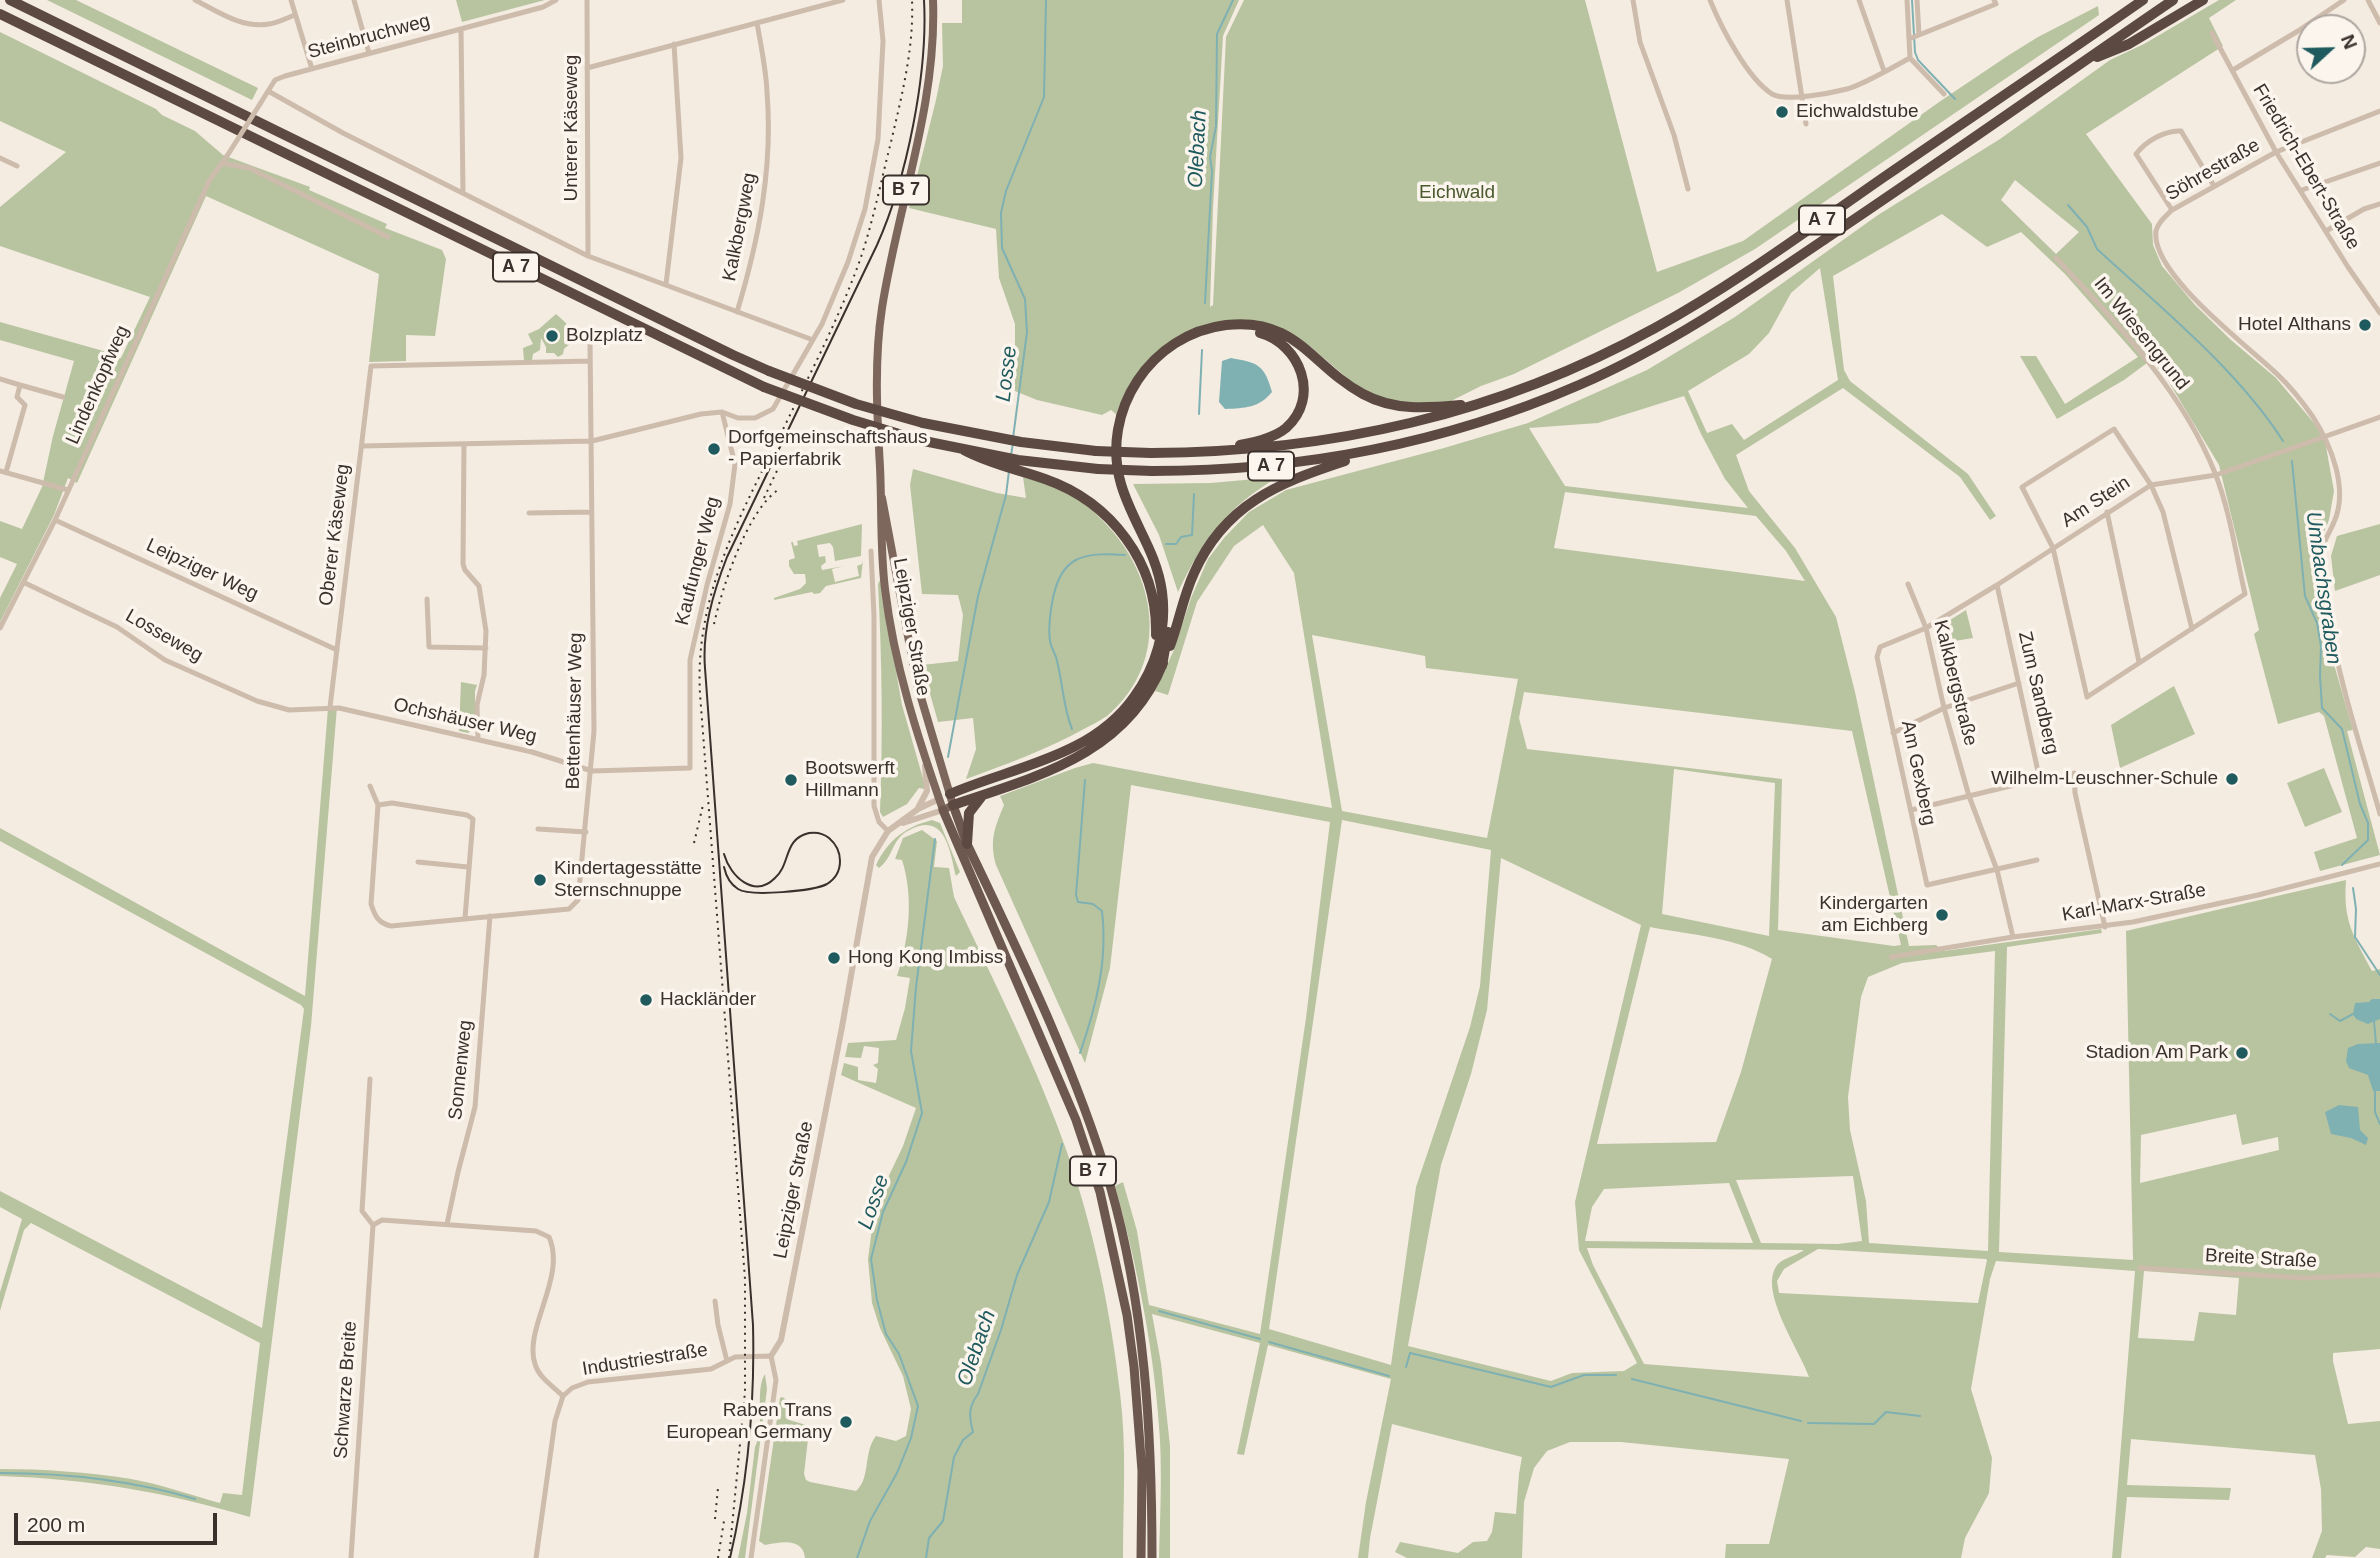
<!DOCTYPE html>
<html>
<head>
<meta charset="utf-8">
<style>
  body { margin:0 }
  #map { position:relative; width:2380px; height:1558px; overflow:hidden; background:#f4ebe1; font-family:Arial,sans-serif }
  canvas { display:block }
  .north { position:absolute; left:2296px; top:14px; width:70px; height:70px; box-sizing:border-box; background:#fbf5ee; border:2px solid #aea6a0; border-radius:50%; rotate:68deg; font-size:19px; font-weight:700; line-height:28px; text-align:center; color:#3b302b }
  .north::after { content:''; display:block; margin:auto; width:24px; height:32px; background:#1f5a5e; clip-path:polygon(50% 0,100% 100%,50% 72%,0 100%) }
  .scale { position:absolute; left:14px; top:1513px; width:203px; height:32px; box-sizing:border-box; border:4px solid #3b302b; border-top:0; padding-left:9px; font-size:21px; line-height:24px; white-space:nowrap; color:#3b302b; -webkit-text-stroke:5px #fbf5ee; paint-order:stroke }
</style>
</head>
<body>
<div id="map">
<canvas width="2380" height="1558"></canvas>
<div class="north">N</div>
<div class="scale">200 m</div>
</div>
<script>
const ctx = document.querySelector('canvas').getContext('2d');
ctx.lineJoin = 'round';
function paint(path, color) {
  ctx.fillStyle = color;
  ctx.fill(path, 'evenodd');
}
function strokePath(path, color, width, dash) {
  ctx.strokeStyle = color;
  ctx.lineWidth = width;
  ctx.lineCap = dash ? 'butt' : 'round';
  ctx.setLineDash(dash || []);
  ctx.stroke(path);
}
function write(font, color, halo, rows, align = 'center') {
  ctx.font = font + ' Arial,sans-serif';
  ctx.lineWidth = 7;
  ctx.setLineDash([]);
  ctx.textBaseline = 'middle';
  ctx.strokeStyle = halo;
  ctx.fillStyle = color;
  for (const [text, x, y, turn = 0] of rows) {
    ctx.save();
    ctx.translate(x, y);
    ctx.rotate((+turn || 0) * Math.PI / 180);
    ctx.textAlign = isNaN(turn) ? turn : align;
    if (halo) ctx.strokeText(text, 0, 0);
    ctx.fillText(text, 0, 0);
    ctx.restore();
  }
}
const green = new Path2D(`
  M47 0H76L258 88 252 100Z
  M456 0H545L462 22Z
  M962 0H1239L1223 36 1213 208 1210 307 1213 305 1226 37 1244 0H1585L1657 272 1743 241 1942 100 2009 55 2038 37 2098 6 2099 15 1755 249 1678 293 1514 374 1481 386 1451 401 1411 404 1379 397 1353 383 1311 347 1296 337 1226 322 1157 355 1118 416 1111 410 1102 415 1037 400 1015 391V324L999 278 996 229 909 208 936 100 943 66 942 23H962Z
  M2219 0H2236L2209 18 2223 46 2086 134 2152 224 2153 245 2162 266 2195 305 2231 340 2276 378 2314 423 2325 441 2334 491 2329 520 2317 548V559L2331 654 2353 730 2347 731 2380 855 2320 871 2314 852 2357 838 2324 716 2319 712 2278 724 2254 634 2259 630 2219 465 2167 379 2151 360 2124 380 2057 419 2020 356H2036L2065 404 2138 357 2065 274 2021 232 1987 247 1942 214 1833 276 1844 370 1850 381 1968 474 1996 516 1990 520 1960 477 1843 388 1736 455 1749 491 1795 548 1836 617 1855 692 1909 946 1936 945 1944 951 2101 929 2102 933 2007 947 1999 1252 2133 1260 2126 931 2346 880C2343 921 2353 935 2372 971L2380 969V1349L2333 1353V1361L2348 1424 2380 1421V1549L2366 1547 2355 1557 2327 1555 2325 1558H2312L2322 1531 2321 1489 2315 1455 2131 1439 2127 1485 2231 1488 2229 1500 2127 1497 2121 1558H2112L2135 1271 1996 1261 1990 1279 1971 1389 1992 1458 1989 1493 1965 1538 1961 1558H1725L1726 1544H1769L1789 1459 1621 1442H1570L1547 1451 1534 1468 1524 1502 1522 1558H1407L1395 1552 1400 1542 1458 1553 1473 1542 1487 1541 1492 1532 1495 1512 1516 1514 1519 1474 1522 1457 1392 1424 1370 1538 1368 1558H1358L1366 1502 1391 1379 1268 1345 1244 1455 1237 1454 1260 1343 1152 1314 1161 1363 1170 1446V1558H1159C1160 1519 1162 1479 1160 1440 1155 1354 1138 1269 1115 1186L1123 1182 1137 1231 1149 1305 1260 1334 1306 1018 1330 822 1131 785 1110 968 1085 1063 996 865C989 840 995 827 1004 805L1000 796 1075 768 1093 763 1332 808 1294 573 1263 525 1234 546 1197 602 1168 695 1155 691 1173 652 1191 598 1208 559 1224 538 1249 512 1286 490 1444 448 1528 423 1647 370 1735 317 1878 215 2000 139 2110 60 2144 44ZM2015 180 2079 232 2056 254 2001 200ZM1820 268 1838 380 1744 440 1732 424 1707 433 1688 391 1749 354 1769 333 1791 293ZM1684 396 1701 434 1725 479 1748 508 1565 486 1529 428 1598 423ZM1565 492 1756 516 1786 551 1805 581 1554 548ZM1312 635 1425 656 1426 668 1518 679 1487 838 1342 811ZM1524 692 1852 731 1901 945 1894 946 1778 930 1782 779 1527 749 1519 718ZM1674 769 1775 783 1769 936 1662 914ZM1342 820 1491 850 1480 986 1470 1027 1416 1187 1391 1365 1269 1329ZM1501 858 1641 925 1575 1202 1579 1250 1637 1363 1624 1371 1572 1373 1551 1381 1408 1346 1441 1165 1471 1074 1487 1010ZM1650 927C1690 935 1737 937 1772 959L1741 1072 1716 1142 1597 1144ZM1995 951 1988 1251 1869 1243 1866 1201 1850 1130 1848 1097 1861 997 1868 977 1902 963ZM2236 1114 2242 1145 2278 1137 2279 1150 2140 1183 2141 1135ZM1853 1176 1862 1241 1838 1244 1761 1243 1736 1180ZM1729 1183 1753 1243 1585 1241 1592 1207 1604 1189ZM1587 1248 1804 1250C1797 1255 1785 1258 1779 1263 1755 1287 1800 1350 1809 1377L1644 1364 1593 1265ZM1818 1249 1986 1259 1987 1260 1978 1303 1779 1293 1777 1281 1784 1269ZM2144 1271 2239 1278 2236 1315 2199 1312 2194 1341 2138 1338Z
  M0 32 156 109 162 115 195 131 223 155 310 187 309 190 387 224 385 228 442 250 446 259 435 336 406 335V361L369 362 379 274 206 196 77 483 68 478 54 515 0 622V598L17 564 0 557V521L22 529 42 487 53 436 74 361 0 340V322L107 352 112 358H121L150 297 0 246V207L66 152 0 121Z
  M556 314 566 323 572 342 564 349 563 354 558 357 554 353H546V347L541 338 540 350 533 354 532 360 524 361 523 348 533 344 528 334 539 329Z
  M913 469 997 493 1026 498 1023 477C1043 483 1064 489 1082 501 1089 505 1095 513 1101 519 1157 573 1172 661 1107 716 1100 721 1091 725 1084 729 1046 750 1007 764 966 779L976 749 973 718 938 722 922 665 958 661 963 615 958 595 922 594 910 485Z
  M1278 477C1226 508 1204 538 1178 592L1159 535 1133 484 1211 483Z
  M862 524 861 556 835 561 833 547 830 543 817 545 819 557 825 556 826 562 821 566 822 570 844 566 832 569 835 582 859 576 857 566 862 564 863 560 861 578 826 586 820 593 814 594 812 592 774 600V598L800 589 806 583 805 574H794L789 566V560L795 558 791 542H793L794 546 798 545 797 541Z
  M2380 524V575L2335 591 2331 556 2337 536Z
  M880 580 902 705 924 782V789L919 788 907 804 883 817 880 812C883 735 882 660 878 584Z
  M1966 610 1973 638 1936 644 1934 630Z
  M461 682 477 685 475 691V728L468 733 459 731Z
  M2174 686 2195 734 2120 768 2111 725Z
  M337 707 311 1026 250 1517C165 1492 89 1479 0 1476V1469C43 1469 88 1472 131 1479 161 1484 190 1495 220 1503L223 1493 242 1495 260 1343 31 1223 24 1230 0 1311V1292L22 1219 0 1207V1191L262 1328 304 1009 301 1005 0 841V828L305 996 328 708Z
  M2324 768 2342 812 2305 827 2287 783Z
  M932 820 940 823 960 872 956 876C951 857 947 818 919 826 913 828 904 832 900 837 891 847 891 859 879 868L876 865C888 840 905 827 932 820Z
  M922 830 937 841 934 867 949 868 954 897C994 982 1037 1066 1068 1155 1094 1230 1111 1314 1120 1393 1127 1448 1123 1503 1123 1558H805C803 1537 780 1542 765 1545L759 1541 780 1398 782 1397 787 1400 786 1414 789 1420 806 1425 809 1430 804 1474 806 1480 810 1482 856 1491C871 1478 863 1452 876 1436L896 1441 906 1436 911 1409 903 1376 880 1328 872 1303 868 1259 875 1205 903 1146 916 1108 841 1075 844 1063 858 1067V1080L876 1083 878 1069 873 1065 878 1063 879 1048 864 1046 861 1058 845 1057 848 1043 896 1040 905 1008 910 978 897 976C909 940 914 897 902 860L895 859 903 838Z
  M765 1374 767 1389 745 1558H738L747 1513 755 1447C766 1426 754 1391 765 1374Z`);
const water = new Path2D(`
  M1231 358C1258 363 1264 364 1272 392 1259 408 1245 408 1225 409L1219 402 1222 361Z
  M2372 999H2380V1019L2368 1024 2356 1019 2353 1014 2355 1003 2369 1002Z
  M2380 1043V1091H2373L2368 1075 2349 1068 2346 1061 2348 1048 2358 1044Z
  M2339 1105 2358 1107 2360 1130 2368 1138 2366 1145 2351 1138 2331 1134 2325 1112Z`);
const stream = new Path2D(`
  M1912 0 1915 52 1918 60 1955 99
  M2068 205 2087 227 2097 249C2159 306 2238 370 2283 441
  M1205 303 1212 171 1210 157 1216 126 1217 34 1233 0
  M1199 414 1202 350
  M1013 438 1027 332 1025 299 1002 248 1001 213 1006 191 1044 97 1046 0
  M1011 455 1013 443
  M2292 461 2305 596 2317 623 2321 646 2320 676 2322 708 2342 729 2360 804 2368 823V840L2342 865
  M1166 544H1176L1181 537 1192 535 1194 494
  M1072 729C1063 707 1063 684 1057 661 1056 654 1051 648 1050 641 1048 628 1050 615 1052 603 1060 556 1082 552 1125 555
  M948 757 978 596 1006 495 1009 471
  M2353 888 2356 909 2355 937 2380 975
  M2330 1014 2340 1021 2353 1014
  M2374 1021 2376 1044
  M1080 1053C1096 1007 1108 960 1102 911L1093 904 1078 902 1076 895 1085 780
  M2375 1091V1112L2380 1124
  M1159 1311 1260 1339
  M1269 1342 1389 1376
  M1406 1367 1410 1353 1551 1387 1584 1375H1616
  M1632 1379 1801 1421
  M1808 1423 1874 1424 1886 1412 1920 1416
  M0 1473C66 1473 131 1480 195 1499
  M857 1558 870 1521 897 1473 911 1438 918 1406 899 1354 886 1334 877 1300 871 1259 883 1212 906 1162 922 1113 911 1051 916 987 935 839
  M926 1558 929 1538 943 1521 954 1457 963 1440 973 1432C969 1417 968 1407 978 1394L1001 1330 1017 1275 1049 1202 1062 1144`);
const minor = new Path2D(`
  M195 0C217 11 242 29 269 24 277 23 287 18 295 15
  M291 0 312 69
  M354 0 369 53
  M587 0 588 256
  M1633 0 1640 42 1674 135 1688 189
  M1710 0C1721 27 1747 78 1772 94 1786 102 1831 93 1847 89 1863 85 1895 66 1910 58
  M1787 0 1806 124
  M1859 0 1884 71
  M1907 0 1910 58
  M1917 0 1919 35
  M2368 0 2380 23
  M461 29 463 193
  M2212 33 2276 152 2348 267 2380 313
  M1909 39 1996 4 1994 0
  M1910 58 1944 94
  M587 68 843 0
  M2233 70 2298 31 2344 0
  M268 91 343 133 588 256 813 340
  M260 104 275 80 285 76 543 7 556 0
  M2380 111 2276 152 2172 210C2166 216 2158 222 2156 231 2150 273 2248 346 2276 373 2290 386 2302 401 2313 417 2331 445 2349 489 2334 522 2328 537 2320 544 2322 561 2326 591 2329 621 2335 650 2346 705 2365 760 2380 814
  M0 158 17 166
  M222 163 249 168 388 237
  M2302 190 2380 163
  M2172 210 2136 154C2146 141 2165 130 2181 131L2214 186
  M2326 231 2364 209 2380 204
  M2056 258C2116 322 2182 390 2215 473 2230 511 2236 555 2245 594L2087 697 2053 548 2022 487 2114 429 2151 485 2163 512 2192 629
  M666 284 681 158 674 44
  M737 312C759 239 773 168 767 92 766 69 761 46 757 23
  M0 379 20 385 17 397 25 405 6 472
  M20 385 63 397
  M464 444 463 564 465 570 479 586 486 631 484 675 477 705 478 739
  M362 446 592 441 701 414 722 412 738 418H755L773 409 822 324 848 262 865 209 878 139 883 41 879 0
  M0 471 68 490
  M2107 512 2139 662
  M529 513 591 512
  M55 520 337 650
  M871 551 874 616V806L879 822 888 831
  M25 583 117 627 165 660 257 701 289 710 339 708 532 752 592 771 690 768V660L707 585 730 504 735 464 722 412
  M1908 584 1926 628 1944 708 1969 796 1997 870 2013 937
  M427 599 429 647 486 648
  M0 628 55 520 209 181 227 156
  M330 707 371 366 590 361
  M1893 733 1944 708 2019 683
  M2074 773 2075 793 2105 927
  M370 786 378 805 371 904C375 916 378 923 391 926L569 909 578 900 594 731 590 340
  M378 805 392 803 467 815 473 819 465 918
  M1911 810 2035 780 2039 776 1997 585
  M538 829 586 832
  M2037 860 1927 885 1877 657 1880 647 1926 628 1997 585 2151 485 2216 475 2380 417
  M418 862 468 867
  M1891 957 2013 937 2133 922 2258 895 2380 864
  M370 1079 362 1211 373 1225 382 1220 536 1231 549 1237C567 1277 523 1329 535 1364 539 1378 554 1387 563 1396
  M447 1224 458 1172 475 1107 490 916
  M2140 1268 2305 1278 2380 1275
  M715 1301 718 1325 727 1361
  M351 1558 373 1225
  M536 1558 555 1421 563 1396 572 1388 588 1382 711 1369 735 1357 771 1356 776 1380 751 1558`);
const tertiary = new Path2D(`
  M918 808 927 791 925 766
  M903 823 943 810
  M771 1356 781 1340 842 1027 872 857 888 831 918 809 939 799`);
const primary = new Path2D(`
  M882 498 917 684 953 805 943 810C918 738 894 665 885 589 880 549 882 508 880 467 877 415 874 360 882 308 898 205 937 105 933 0`);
const trunk = new Path2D(`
  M953 805 967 844C1020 955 1075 1067 1110 1185 1145 1306 1152 1433 1152 1558
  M943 810 1076 1120 1100 1192 1127 1315 1134 1367 1142 1471 1141 1558`);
const motorway = new Path2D(`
  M10 0 733 355 769 371
  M0 14 764 387
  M2097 57 2129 44 2203 0
  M923 423 1021 442 1096 451
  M919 440 1018 460 1098 469
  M1240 445C1256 442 1274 438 1286 428 1321 397 1300 344 1260 333
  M964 450C990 464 1017 469 1045 479 1111 502 1158 563 1156 635
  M1151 453C1330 452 1497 415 1655 328 1735 284 1809 229 1884 177 1970 118 2057 60 2143 0
  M1152 471C1300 471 1443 444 1579 385 1669 346 1750 290 1831 235 1946 158 2059 78 2173 0
  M1170 646C1179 622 1183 597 1194 573 1224 505 1278 483 1345 461
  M1162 666 1168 632
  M950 794C1012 767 1092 757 1134 697 1156 667 1167 630 1162 592 1157 552 1132 522 1121 484 1100 411 1151 334 1226 325 1297 317 1311 366 1363 394 1394 411 1427 408 1461 405
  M953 805C1039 776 1127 754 1163 663
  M967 844 969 813 982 796`);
const tram = new Path2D(`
  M724 867C726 876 730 884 738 889 750 897 814 891 827 884 835 879 840 871 840 861 840 852 836 844 829 838 823 833 816 832 809 833 783 839 791 864 775 878 754 899 730 876 724 854
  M730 1558C748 1481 755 1404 753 1325L705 668C702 630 713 593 727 557L877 245C907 178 928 73 924 0`);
const rail = new Path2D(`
  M764 498 784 456
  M714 624C722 588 747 511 778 490
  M694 843 703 805
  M715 1519 718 1488
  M718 1558 724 1521
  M729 1558 745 1392V1279L700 694C694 590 746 506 790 415 815 364 841 313 860 260 873 222 881 181 891 142 902 95 914 48 912 0`);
const minorBridge = new Path2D(`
  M227 156 260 104`);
const motorwayBridge = new Path2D(`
  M769 371 856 404 923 423
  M764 387 853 420 919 440
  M1096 451 1151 453
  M1098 469 1152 471`);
const markers = [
  [1782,112,7,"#1f5a5e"],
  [2365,325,7,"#1f5a5e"],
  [552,336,7,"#1f5a5e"],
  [714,449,7,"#1f5a5e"],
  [2232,779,7,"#1f5a5e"],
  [791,780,7,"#1f5a5e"],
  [540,880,7,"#1f5a5e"],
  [1942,915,7,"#1f5a5e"],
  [834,958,7,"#1f5a5e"],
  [646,1000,7,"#1f5a5e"],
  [2242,1053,7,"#1f5a5e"],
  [846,1422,7,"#1f5a5e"]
];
const shields = [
  [906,190,46],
  [1822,220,46],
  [516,267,46],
  [1271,466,46],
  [1093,1171,46]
];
const shieldNames = [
  ["B 7",906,190],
  ["A 7",1822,220],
  ["A 7",516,267],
  ["A 7",1271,466],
  ["B 7",1093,1171]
];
const streetNames = [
  ["Steinbruchweg",369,37,-15],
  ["Unterer Käseweg",572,128,-90],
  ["Friedrich-Ebert-Straße",2306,167,59],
  ["Söhrestraße",2213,170,-30],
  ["Kalkbergweg",740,227,-79],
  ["Im Wiesengrund",2141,334,51],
  ["Lindenkopfweg",98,385,-66],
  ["Am Stein",2096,502,-33],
  ["Oberer Käseweg",335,535,-83],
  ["Kaufunger Weg",698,561,-76],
  ["Leipziger Weg",202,570,25],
  ["Leipziger Straße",911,627,80],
  ["Losseweg",164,636,30],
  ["Kalkbergstraße",1955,683,76],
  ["Zum Sandberg",2038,693,77],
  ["Bettenhäuser Weg",575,711,-89],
  ["Ochshäuser Weg",465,721,13],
  ["Am Gexberg",1918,773,78],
  ["Karl-Marx-Straße",2134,903,-10],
  ["Sonnenweg",461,1070,-84],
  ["Leipziger Straße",794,1190,-79],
  ["Breite Straße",2261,1259,3],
  ["Industriestraße",645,1360,-9],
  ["Schwarze Breite",346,1390,-86]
];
const poiNames = [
  ["Eichwaldstube",1796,112],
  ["Hotel Althans",2351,325,"right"],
  ["Bolzplatz",566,336],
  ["Dorfgemeinschaftshaus",728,438],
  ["- Papierfabrik",728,460],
  ["Bootswerft",805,769],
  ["Hillmann",805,791],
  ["Wilhelm-Leuschner-Schule",2218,779,"right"],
  ["Kindertagesstätte",554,869],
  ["Sternschnuppe",554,891],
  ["Kindergarten",1928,904,"right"],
  ["am Eichberg",1928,926,"right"],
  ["Hong Kong Imbiss",848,958],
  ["Hackländer",660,1000],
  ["Stadion Am Park",2228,1053,"right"],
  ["Raben Trans",832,1411,"right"],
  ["European Germany",832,1433,"right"]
];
const parkNames = [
  ["Eichwald",1457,193]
];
const waterNames = [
  ["Olebach",1198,149,-87],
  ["Losse",1007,374,-83],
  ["Umbachsgraben",2323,588,82],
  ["Losse",874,1202,-71],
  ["Olebach",977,1348,-71]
];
paint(green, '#b8c4a0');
paint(water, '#7fb0b2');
strokePath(stream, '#7fb0b2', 2);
strokePath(minor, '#cdbbac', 5);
strokePath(tertiary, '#cdbbac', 6);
strokePath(primary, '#7d675c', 8);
strokePath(trunk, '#6c584f', 9);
strokePath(motorway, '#5c4a42', 10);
strokePath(tram, '#3b302b', 2);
strokePath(rail, '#3b302b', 2, [2, 5]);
strokePath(minorBridge, '#cdbbac', 5);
strokePath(motorwayBridge, '#5c4a42', 10);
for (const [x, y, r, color] of markers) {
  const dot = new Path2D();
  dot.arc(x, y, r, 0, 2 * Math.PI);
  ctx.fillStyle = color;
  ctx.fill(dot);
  strokePath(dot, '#fbf5ee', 2.5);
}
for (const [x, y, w] of shields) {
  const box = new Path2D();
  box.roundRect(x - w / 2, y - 14.5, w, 29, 5);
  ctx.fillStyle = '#fbf5ee';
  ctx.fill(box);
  strokePath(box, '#3b302b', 2);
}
write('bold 18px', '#3b302b', null, shieldNames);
write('19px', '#3b302b', '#fbf5ee', streetNames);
write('19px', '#3b302b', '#fbf5ee', poiNames, 'left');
write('19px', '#4a5a2e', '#fbf5ee', parkNames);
write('italic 21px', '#1f5a5e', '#fbf5ee', waterNames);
</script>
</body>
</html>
